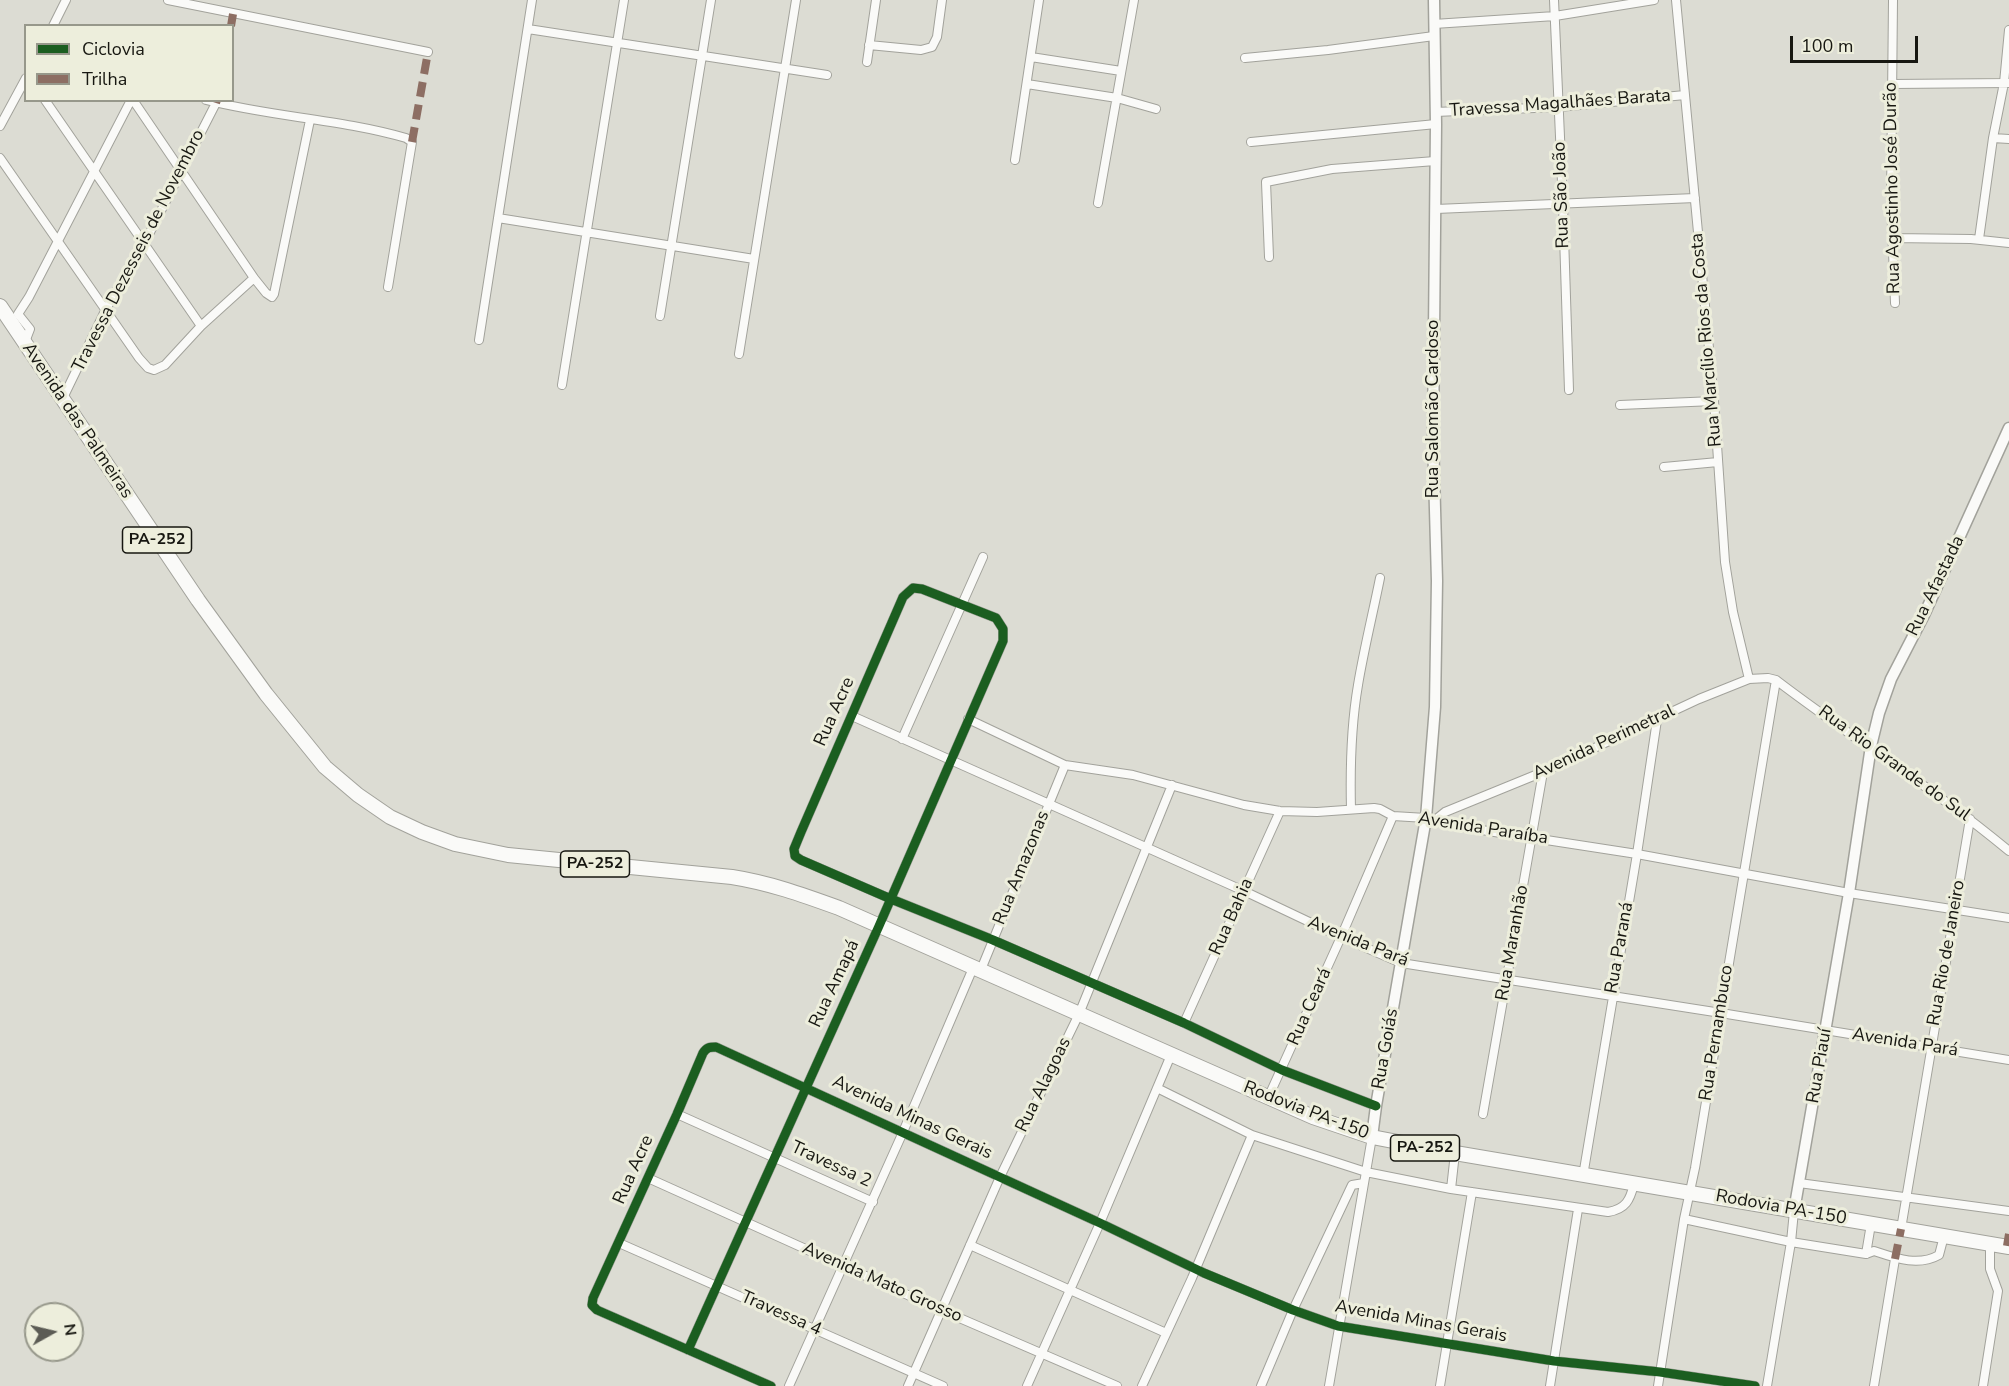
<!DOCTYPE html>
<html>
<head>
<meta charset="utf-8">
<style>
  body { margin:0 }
  #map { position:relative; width:2009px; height:1386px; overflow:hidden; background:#dcdcd3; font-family:"Nunito Sans",sans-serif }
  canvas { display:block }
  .legend { position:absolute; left:24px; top:24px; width:210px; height:78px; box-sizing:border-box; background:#edeedc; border:2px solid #97988b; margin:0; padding:8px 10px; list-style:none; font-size:18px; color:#171711 }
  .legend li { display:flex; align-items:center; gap:12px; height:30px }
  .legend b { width:30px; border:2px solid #97988b }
  .north { position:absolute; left:24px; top:1302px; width:60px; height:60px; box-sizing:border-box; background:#edeedc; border:2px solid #97988b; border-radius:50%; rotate:82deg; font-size:16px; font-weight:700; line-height:24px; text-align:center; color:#171711 }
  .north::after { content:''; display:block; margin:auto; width:21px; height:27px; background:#5c5c55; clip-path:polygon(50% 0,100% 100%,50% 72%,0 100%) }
  .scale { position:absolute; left:1790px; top:36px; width:128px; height:27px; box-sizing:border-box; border:3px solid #171711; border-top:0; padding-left:8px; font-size:18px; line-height:21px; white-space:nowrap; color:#171711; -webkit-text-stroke:4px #edeedc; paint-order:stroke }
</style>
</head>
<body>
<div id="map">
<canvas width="2009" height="1386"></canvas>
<ul class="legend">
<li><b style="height:8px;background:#1b5e20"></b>Ciclovia</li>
<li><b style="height:8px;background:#8d6e63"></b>Trilha</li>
</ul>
<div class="north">N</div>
<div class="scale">100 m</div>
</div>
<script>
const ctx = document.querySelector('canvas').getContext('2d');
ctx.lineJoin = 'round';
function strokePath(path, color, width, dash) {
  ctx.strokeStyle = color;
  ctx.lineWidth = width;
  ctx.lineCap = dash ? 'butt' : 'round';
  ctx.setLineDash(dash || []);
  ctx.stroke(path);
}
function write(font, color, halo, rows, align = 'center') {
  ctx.font = font + ' "Nunito Sans",sans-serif';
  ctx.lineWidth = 6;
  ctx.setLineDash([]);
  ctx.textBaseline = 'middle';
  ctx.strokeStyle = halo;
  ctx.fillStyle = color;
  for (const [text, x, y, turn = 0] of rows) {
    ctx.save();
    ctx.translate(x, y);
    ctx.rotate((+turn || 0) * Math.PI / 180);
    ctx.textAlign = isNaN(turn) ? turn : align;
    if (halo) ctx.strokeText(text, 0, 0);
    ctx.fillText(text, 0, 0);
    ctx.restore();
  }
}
const minor = new Path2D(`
  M168 0 428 52
  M1554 0 1563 205 1569 390
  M1676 0 1714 401 1725 562 1733 612 1749 679
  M1893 0 1891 201 1895 303
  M1434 24 1555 16 1654 0
  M53 26 66 0
  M528 29 827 75
  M869 45 921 50 932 47 937 37 942 0
  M1031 57 1121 71
  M1245 58 1328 50 1434 36
  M867 62 876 0
  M1027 84 1117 98 1156 109
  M1892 84 2009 83
  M45 100 201 326
  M133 100 254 278 266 293 272 297 274 294 310 120
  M206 100C272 117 340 119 406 138L412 142 388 287
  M1435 112 1559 107 1685 95
  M0 126 26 78
  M1993 138 2009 139
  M1251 142 1436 124
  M0 158 139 358 148 368 154 370 165 365 201 326 254 278
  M1015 160 1039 0
  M1098 203 1134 0
  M1436 209 1695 198
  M498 218 754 259
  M1892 238 1971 239 2009 243
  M1979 239 1993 138 2004 83 2009 30
  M1269 257 1266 182 1332 169 1435 161
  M660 316 711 0
  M479 340 532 0
  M25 342 30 329 18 314 29 297 131 100
  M739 354 796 0
  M562 385 624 0
  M62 400 106 309 144 244 216 103
  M1620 405 1714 401
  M1664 467 1718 462
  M852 716 1244 891 1341 937 1401 963 1721 1013 2009 1060
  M968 719 1065 765 1133 775 1244 805 1280 811 1317 812 1374 808 1380 809 1393 816 1426 818 1462 827 1637 854 1849 893 2009 918
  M902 739 983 557
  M1351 809C1350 768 1351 726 1358 685 1364 649 1373 613 1380 578
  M1435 820 1445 812 1543 772 1699 699 1749 679 1768 678 1776 680C1853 739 1935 789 2009 851
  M980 972 1065 765
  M1184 1023 1280 811
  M1157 1088 1252 1135 1366 1172 1451 1189 1608 1212C1626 1209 1630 1200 1634 1184
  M1268 1098 1341 937 1393 816
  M677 1114 873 1202
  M1483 1114 1543 772
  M1583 1176 1637 854 1657 720
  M648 1178 941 1310 1117 1386
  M1799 1183 2009 1211
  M1451 1189 1455 1153
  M1684 1219 1791 1242 1866 1254 1874 1251C1895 1258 1918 1267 1939 1255L1944 1236
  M1901 1229 1970 819
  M619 1243 943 1386
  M970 1245 1166 1333
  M1866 1254 1871 1224
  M688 1350 879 926C920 831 961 736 1003 641V629L996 618 922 589 913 588 903 597 801 832 794 849 795 856 801 860 891 899 993 940 1184 1023 1282 1070 1376 1106
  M771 1386 597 1310 592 1305 593 1298 677 1114 703 1053C707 1047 710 1047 716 1047L1100 1223 1204 1273 1293 1310 1338 1326 1554 1361 1660 1372 1755 1386
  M789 1386 903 1132 973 968
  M908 1386 1000 1177 1079 1014 1172 785
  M1027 1386 1100 1223 1171 1055
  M1142 1386 1192 1278 1252 1135
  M1261 1386 1293 1310 1352 1185 1364 1183
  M1329 1386 1372 1137
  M1440 1386 1472 1192
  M1550 1386 1578 1209
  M1658 1386 1684 1219 1695 1168 1776 680
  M1767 1386 1791 1242 1794 1211
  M1874 1386 1895 1259
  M1983 1386 1998 1291 1990 1269V1243`);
const tertiary = new Path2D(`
  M1372 1137 1376 1106 1426 818 1435 707 1437 581 1433 438 1436 124 1434 0
  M1794 1211 1849 893 1871 746 1879 713 1891 679 1924 615 2009 428`);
const trunk = new Path2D(`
  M0 306 198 600 266 694 325 767 358 795 390 817 422 832 455 844 508 855 732 877C770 883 803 895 839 908L1313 1117 1372 1137 1455 1153 2009 1247`);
const quiet = new Path2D(`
  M231 26 233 14
  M216 103 217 100
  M412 142 428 52
  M2007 1246 2009 1234
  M1895 1259 1901 1229`);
const cycleway = new Path2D(`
  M688 1350 879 926C920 831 961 736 1003 641V629L996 618 922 589 913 588 903 597 801 832 794 849 795 856 801 860 891 899 993 940 1184 1023 1282 1070 1376 1106
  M771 1386 597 1310 592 1305 593 1298 677 1114 703 1053C707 1047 710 1047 716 1047L1100 1223 1204 1273 1293 1310 1338 1326 1554 1361 1660 1372 1755 1386`);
const shields = [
  [157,540,69],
  [595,864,69],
  [1425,1148,69]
];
const shieldNames = [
  ["PA-252",157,540],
  ["PA-252",595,864],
  ["PA-252",1425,1148]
];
const streetNames = [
  ["Travessa Magalhães Barata",1560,104,-4],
  ["Rua Agostinho José Durão",1893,188,-91],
  ["Rua São João",1562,195,-92],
  ["Travessa Dezesseis de Novembro",139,251,-63],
  ["Rua Marcílio Rios da Costa",1707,340,-95],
  ["Rua Salomão Cardoso",1434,409,-90],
  ["Avenida das Palmeiras",77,421,56],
  ["Rua Afastada",1936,586,-64],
  ["Rua Acre",835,712,-66],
  ["Avenida Perimetral",1604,743,-25],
  ["Rua Rio Grande do Sul",1894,764,36],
  ["Avenida Paraíba",1483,829,9],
  ["Rua Amazonas",1022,868,-68],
  ["Rua Bahia",1232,917,-66],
  ["Avenida Pará",1358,942,22],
  ["Rua Maranhão",1513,943,-80],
  ["Rua Paraná",1620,948,-80],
  ["Rua Rio de Janeiro",1947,953,-80],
  ["Rua Amapá",835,984,-65],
  ["Rua Ceará",1310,1007,-66],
  ["Rua Pernambuco",1717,1033,-81],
  ["Avenida Pará",1905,1043,9],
  ["Rua Goiás",1386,1049,-80],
  ["Rua Piauí",1820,1066,-80],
  ["Rua Alagoas",1044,1085,-64],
  ["Rodovia PA-150",1306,1111,21],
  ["Avenida Minas Gerais",912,1118,25],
  ["Travessa 2",831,1165,25],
  ["Rua Acre",634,1170,-66],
  ["Rodovia PA-150",1781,1208,10],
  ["Avenida Mato Grosso",882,1283,24],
  ["Travessa 4",781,1314,24],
  ["Avenida Minas Gerais",1421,1322,10]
];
strokePath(minor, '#a2a29b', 10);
strokePath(tertiary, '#a2a29b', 13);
strokePath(trunk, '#a2a29b', 16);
strokePath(minor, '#fafaf8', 8);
strokePath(tertiary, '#fafaf8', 10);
strokePath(trunk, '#fafaf8', 14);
strokePath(quiet, '#8d6e63', 8, [15, 8]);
strokePath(cycleway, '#1b5e20', 9);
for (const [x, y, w] of shields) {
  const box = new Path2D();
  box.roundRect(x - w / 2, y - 13, w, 26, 4.5);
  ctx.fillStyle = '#edeedc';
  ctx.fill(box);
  strokePath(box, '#171711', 1.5);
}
write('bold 16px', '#171711', null, shieldNames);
write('18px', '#171711', '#edeedc', streetNames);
</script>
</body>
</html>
